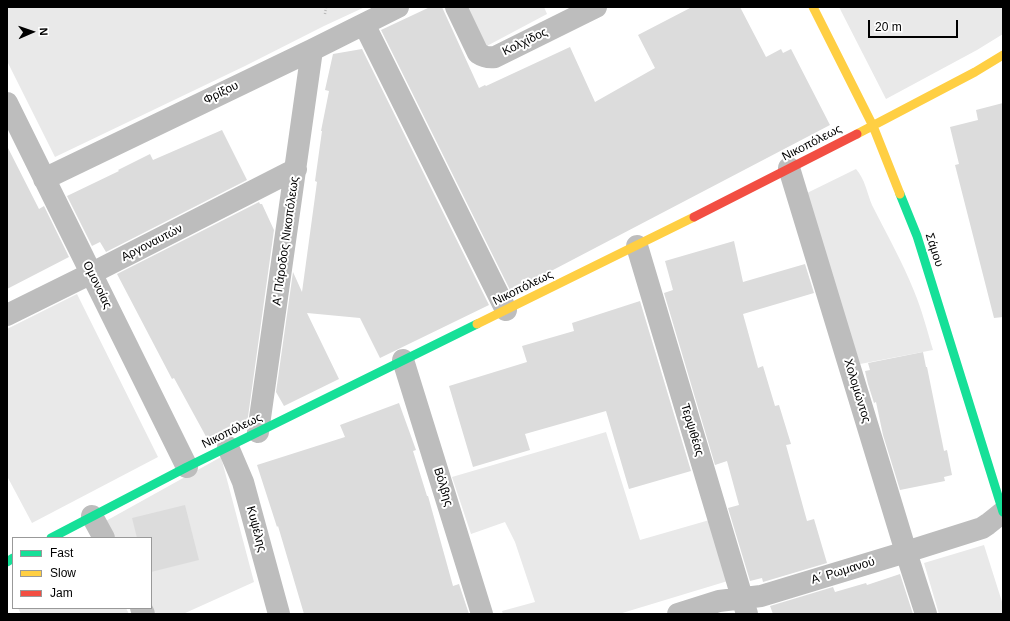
<!DOCTYPE html>
<html>
<head>
<meta charset="utf-8">
<style>
  body { margin:0 }
  #map { position:relative; width:1010px; height:621px; overflow:hidden; background:#fff; font-family:Arial,sans-serif }
  canvas { display:block }
  .frame { position:absolute; inset:0; border:8px solid #000; pointer-events:none }
  .legend { position:absolute; left:12px; top:537px; width:140px; height:72px; box-sizing:border-box; background:#fff; border:1px solid #999; margin:0; padding:5px 7px; list-style:none; font-size:12px; color:#000 }
  .legend li { display:flex; align-items:center; gap:8px; height:20px }
  .legend b { width:20px; border:1px solid #999 }
  .north { position:absolute; left:12px; top:12px; width:40px; height:40px; -webkit-text-stroke:3px #fff; paint-order:stroke; rotate:88deg; font-size:11px; font-weight:700; line-height:16px; text-align:center; color:#000 }
  .north::after { content:''; display:block; margin:auto; width:14px; height:18px; background:#000; clip-path:polygon(50% 0,100% 100%,50% 72%,0 100%) }
  .scale { position:absolute; left:868px; top:20px; width:90px; height:18px; box-sizing:border-box; border:2px solid #000; border-top:0; padding-left:5px; font-size:12px; line-height:14px; white-space:nowrap; color:#000; -webkit-text-stroke:3px #fff; paint-order:stroke }
</style>
</head>
<body>
<div id="map">
<canvas width="1010" height="621"></canvas>
<div class="frame"></div>
<ul class="legend">
<li><b style="height:5px;background:#16e098"></b>Fast</li>
<li><b style="height:5px;background:#ffcf43"></b>Slow</li>
<li><b style="height:5px;background:#f24e42"></b>Jam</li>
</ul>
<div class="north">N</div>
<div class="scale">20 m</div>
</div>
<script>
const ctx = document.querySelector('canvas').getContext('2d');
ctx.lineJoin = 'round';
function paint(path, color) {
  ctx.fillStyle = color;
  ctx.fill(path, 'evenodd');
}
function strokePath(path, color, width, dash) {
  ctx.strokeStyle = color;
  ctx.lineWidth = width;
  ctx.lineCap = dash ? 'butt' : 'round';
  ctx.setLineDash(dash || []);
  ctx.stroke(path);
}
function write(font, color, halo, rows, align = 'center') {
  ctx.font = font + ' Arial,sans-serif';
  ctx.lineWidth = 4;
  ctx.setLineDash([]);
  ctx.textBaseline = 'middle';
  ctx.strokeStyle = halo;
  ctx.fillStyle = color;
  for (const [text, x, y, turn = 0] of rows) {
    ctx.save();
    ctx.translate(x, y);
    ctx.rotate((+turn || 0) * Math.PI / 180);
    ctx.textAlign = isNaN(turn) ? turn : align;
    if (halo) ctx.strokeText(text, 0, 0);
    ctx.fillText(text, 0, 0);
    ctx.restore();
  }
}
const green = new Path2D(`
  M7 7H365L324 26 245 66 55 157 7 61Z
  M465 7H544L547 14 485 47Z
  M839 7H1003V34L977 50 886 99Z
  M856 169C865 179 867 193 872 205 886 233 902 261 914 291 922 310 927 330 933 350L860 364 805 194Z
  M77 294 158 457 32 523 7 476V329Z
  M606 432 640 540 713 519 731 580 619 614H503L502 611 535 602 515 542 505 522 471 534 452 477Z
  M221 457 254 582 183 614H156L151 605V538H113L104 522Z
  M984 545 1003 605V614H939L924 563Z
  M18 608H126L129 614H21Z`);
const building = new Path2D(`
  M430 7H442L479 88 485 85 486 86 570 47 595 102 655 68 638 35 692 7H740L766 57 781 49 783 53 791 49 830 125 511 292 381 30Z
  M362 49 489 305 380 358 360 318 307 313 339 379 284 406 276 392 293 272 302 292 317 182 315 181 322 131H321L329 91 325 90 333 54Z
  M1003 103V317L994 318 955 165 959 164 950 127 978 120 976 110Z
  M222 130 247 180 106 252 100 242 92 246 67 196 119 171 118 170 150 154 153 160Z
  M7 146 39 209 44 206 69 257 7 289Z
  M259 202 260 204H262L274 230 247 424 209 442 174 378 172 379 117 274Z
  M734 241 743 282 805 264 814 293 743 314 758 368 763 366 775 406 779 405 791 444 786 445 807 521 814 519 827 563 763 582 762 578 750 581 728 508 739 505 727 461 715 465 664 293 673 290 665 261Z
  M640 301 691 471 629 489 606 411 525 434 530 450 473 467 449 386 527 362 522 346 574 331 572 323Z
  M923 352 926 367H927L944 451 947 450 952 475 944 477 945 481 900 490 883 435 876 402 874 403 868 384 865 371 870 370 868 363Z
  M399 403 416 450 413 451 427 496H428L453 586 459 584 469 614H304L278 526 277 527 257 465 345 437 340 425Z
  M185 505 199 560 151 572V538H137L132 518Z
  M900 574 913 614H773L770 606 833 587 835 592 866 583 867 585Z`);
const path = new Path2D(`
  M325 14 326 7`);
const street = new Path2D(`
  M456 7 478 53C484 57 488 58 495 57L596 7
  M364 24 506 310
  M7 103 187 467
  M789 168 906 552 926 614
  M44 179 312 50 398 7
  M637 246 747 614
  M7 315 98 270 296 169
  M403 360 482 614
  M258 432 312 50
  M228 447 243 482 279 614
  M92 516 104 538
  M141 608 144 614
  M678 614 719 601 761 596 906 552 982 528 988 524 1003 512`);
const fast = new Path2D(`
  M900 194 917 236 1003 512
  M51 538 187 467 477 324
  M7 562 13 558`);
const slow = new Path2D(`
  M813 7 873 126 900 194
  M857 134 975 72 1003 55
  M477 324 694 217`);
const jam = new Path2D(`
  M694 217 857 134`);
const streetNames = [
  ["Κολχίδος",525,42,-26],
  ["Φρίξου",221,93,-26],
  ["Νικοπόλεως",812,143,-27],
  ["Α' Πάροδος Νικοπόλεως",286,241,-82],
  ["Αργοναυτών",152,243,-27],
  ["Σάμου",934,250,72],
  ["Ομονοίας",97,285,64],
  ["Νικοπόλεως",523,288,-26],
  ["Χολομώντος",857,391,73],
  ["Τερψιθέας",692,430,73],
  ["Νικοπόλεως",232,431,-26],
  ["Βόλβης",443,487,73],
  ["Κυψέλης",256,529,75],
  ["Α΄ Ρωμανού",843,571,-17]
];
paint(green, '#e9e9e9');
paint(building, '#dcdcdc');
strokePath(path, '#b8b8b8', 2.5, [1, 2]);
strokePath(street, '#bdbdbd', 22);
strokePath(fast, '#16e098', 9);
strokePath(slow, '#ffcf43', 9);
strokePath(jam, '#f24e42', 9);
write('12px', '#000', '#fff', streetNames);
</script>
</body>
</html>
